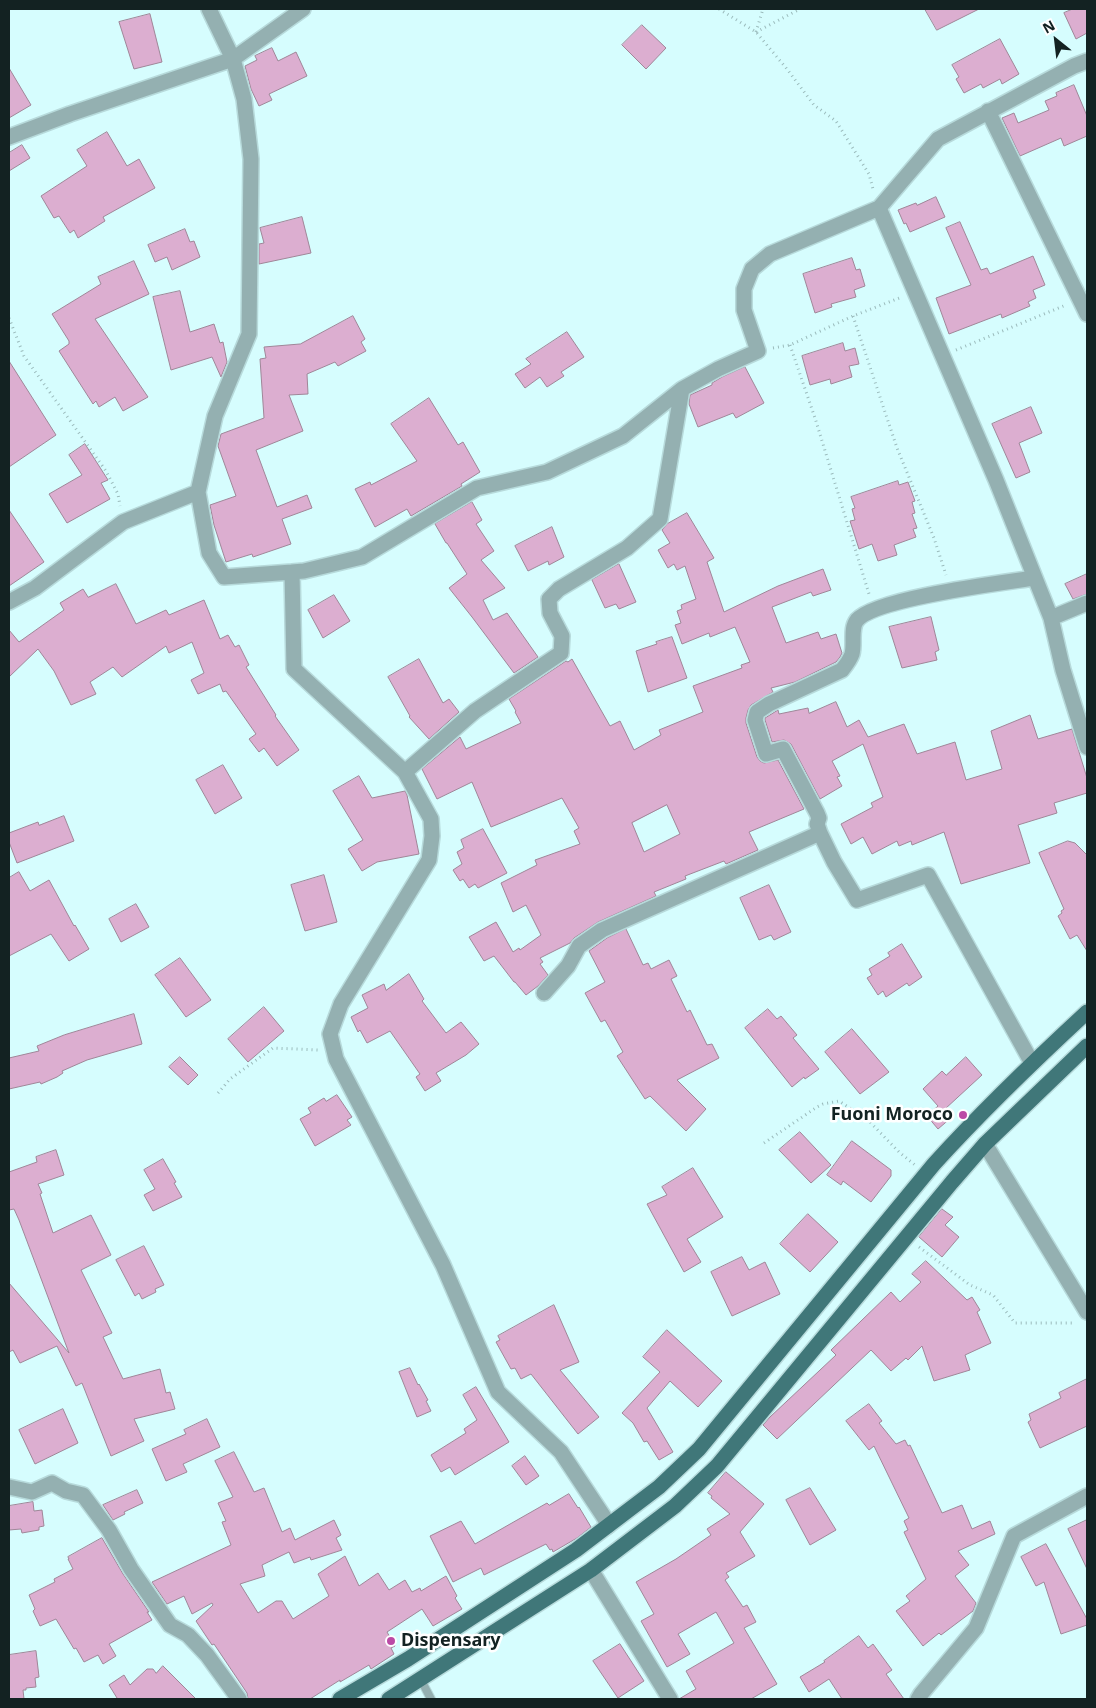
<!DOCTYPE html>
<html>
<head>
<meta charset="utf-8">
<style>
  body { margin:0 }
  #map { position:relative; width:1096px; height:1708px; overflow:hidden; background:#d6fdfe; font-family:"Noto Sans",sans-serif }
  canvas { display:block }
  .frame { position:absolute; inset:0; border:10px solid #132222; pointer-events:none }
  .north { position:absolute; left:1031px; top:15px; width:50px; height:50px; -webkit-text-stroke:4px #fff; paint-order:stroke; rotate:331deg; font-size:14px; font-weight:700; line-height:20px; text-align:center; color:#132222 }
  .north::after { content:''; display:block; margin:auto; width:18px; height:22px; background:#132222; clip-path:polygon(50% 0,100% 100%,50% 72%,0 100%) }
</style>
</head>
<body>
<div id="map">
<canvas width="1096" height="1708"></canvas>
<div class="frame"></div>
<div class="north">N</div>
</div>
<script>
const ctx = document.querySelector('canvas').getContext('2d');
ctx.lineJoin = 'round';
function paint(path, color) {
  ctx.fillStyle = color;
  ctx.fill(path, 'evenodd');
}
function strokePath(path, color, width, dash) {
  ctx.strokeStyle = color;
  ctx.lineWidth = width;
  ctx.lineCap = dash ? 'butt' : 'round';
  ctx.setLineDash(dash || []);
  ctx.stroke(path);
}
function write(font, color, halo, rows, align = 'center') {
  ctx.font = font + ' "Noto Sans",sans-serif';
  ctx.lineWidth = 5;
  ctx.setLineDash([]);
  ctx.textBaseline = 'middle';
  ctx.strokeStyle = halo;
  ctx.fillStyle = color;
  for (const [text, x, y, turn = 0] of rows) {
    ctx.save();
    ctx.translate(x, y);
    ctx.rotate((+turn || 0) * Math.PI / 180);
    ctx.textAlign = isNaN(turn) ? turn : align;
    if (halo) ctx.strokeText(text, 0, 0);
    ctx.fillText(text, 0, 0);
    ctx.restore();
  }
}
const building = new Path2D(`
  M925 9H979L937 30Z
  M1073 9H1087V33L1076 39 1064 13Z
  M150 14 162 62 134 69 119 22Z
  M642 25 666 48 646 69 622 45Z
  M1000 39 1019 74 1002 84 1000 79 983 88 981 84 964 93 956 79 959 77 952 65Z
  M272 48 278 61 296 52 307 76 269 94 272 100 259 106 251 89 245 66 257 60 255 56Z
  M9 68 31 105 9 118Z
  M1074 85 1087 116V136L1064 146 1061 138 1020 156 1002 118 1014 113 1018 123 1049 110 1045 101 1057 96 1056 93Z
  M107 132 127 166 139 159 155 188 103 217 105 221 78 238 74 230 70 233 59 216 54 218 41 196 87 166 77 150Z
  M22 145 30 158 9 171V153Z
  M936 197 945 217 910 232 906 223 904 224 898 210 916 203 917 205Z
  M302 217 311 253 259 264V244L264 243 260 228Z
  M960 222 981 270 987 268 990 274 1033 256 1045 285 1033 290 1036 298 1028 302 1030 306 1002 318 1001 314 949 334 936 298 971 285 946 228Z
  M185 229 190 242 194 241 200 257 172 270 167 257 155 262 148 245Z
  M852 258 856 270 860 269 865 286 854 290 856 297 831 304 832 307 815 313 803 274Z
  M134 261 149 294 95 319 148 397 123 411 115 397 99 407 96 401 93 404 59 351 69 344V341L52 314 101 284 98 277Z
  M180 291 190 332 214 324 220 343 223 342 227 362 221 377 212 357 171 370 153 297Z
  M353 316 365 339 361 342 366 351 338 366 335 362 307 374 308 394 289 395 303 431 256 450 277 507 307 495 312 508 282 519 291 544 253 557 252 554 226 562 214 525 210 505 236 496 218 446 221 434 264 418 260 359 266 358 264 347 300 344Z
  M567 332 584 357 561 372 564 376 547 387 540 377 525 388 515 374 531 364 526 359Z
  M843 343 845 351 855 348 859 364 849 366 852 377 831 384 830 379 810 385 802 356Z
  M9 361 56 435 9 467Z
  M745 367 764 403 736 418 733 413 698 427 689 404 690 395 712 385V383L722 377Z
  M429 398 458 445 463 442 480 472 461 484 462 486 411 516 407 509 375 527 355 489 370 482 371 485 417 461 391 424Z
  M1031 407 1042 433 1019 443 1030 472 1016 478 992 424Z
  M85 444 108 480 101 483 110 499 67 523 49 494 82 475 69 455Z
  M898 481 899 485 908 482 915 501 912 502 915 513 912 514 917 528 913 529 916 537 894 545 897 555 878 561 872 544 859 549 850 521 855 520 852 509 855 508 851 497Z
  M472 502 482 520 476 524 494 551 481 560 505 588 483 600 493 620 507 613 538 657 514 673 472 617 449 588 467 574 447 543H446L435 524Z
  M9 510 44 562 9 586Z
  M687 513 714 558 707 562 724 612 778 586 823 569 831 590 813 596 811 592 772 607 786 643 818 632 821 639 836 634 842 653 840 657 836 662 795 682 771 688 773 692 751 705 748 710 746 718V723L757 757 760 761 764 763 778 760 804 809 749 832 758 850 726 864 724 861 685 876 686 879 654 892 656 896 598 922 574 938 570 943 540 958 543 962 540 964 548 975 538 986 526 995 515 982H514L494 956 484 961 469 937 496 922 513 952 519 948 520 950 541 935 526 905 513 912 501 883 537 865 535 860 580 844 574 831 579 828 562 798 491 827 472 782 437 799 422 769 460 737 466 749 521 723 515 712 516 711 509 699 566 661 568 662 572 659 610 726 620 721 634 750 661 735 659 730 703 712 693 686 742 668 741 665 750 662 735 627 710 637 709 633 682 644 675 625 681 623 677 611 682 609 681 605 696 599 685 566 677 570 674 564 668 568 658 550 670 543 662 530 667 524ZM667 805 680 834 644 852 632 823Z
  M552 527 564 557 549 565 548 561 528 571 515 546Z
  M619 564 636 602 619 609 616 604 605 608 592 580Z
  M1087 574V594L1073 599 1065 584Z
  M116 584 136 624 166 610 169 615 204 600 220 639 228 635 235 647 239 645 249 665 246 667 276 715 275 716 299 750 277 766 264 748 259 752 249 739 256 734 226 691 223 692 220 684 198 694 191 680 204 673 192 642 169 653 166 646 122 677 113 667 90 682 96 694 71 705 54 671 38 649 9 677V630L19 642 64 610 60 603 83 589 88 597Z
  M334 595 350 621 323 638 308 610Z
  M931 617 939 650 935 652 937 660 902 668 889 627Z
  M672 637 687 678 648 692 636 651 657 644 656 642Z
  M419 659 443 703 449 699 459 712 429 739 409 717 410 716 388 677Z
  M836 702 847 727 859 720 868 737 904 724 917 754 955 742 966 780 1002 769 991 731 1030 715 1038 739 1072 729 1087 778V793L1054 803 1057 813 1018 825 1030 863 961 884 944 832 912 845 911 841 899 846 897 841 872 854 863 837 851 844 841 824 873 807 871 803 883 797 863 744 832 761 840 776 837 777 842 786 820 799 791 744 784 740 772 742 765 720V718L778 710 779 714 808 708 809 713Z
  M223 765 242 798 215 814 196 780Z
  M359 776 372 798 405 791 407 795 419 854 377 862 362 871 348 849 363 840 333 791Z
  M64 816 74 841 17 863 9 842V833L38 822 39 825Z
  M483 829 507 873 478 888 475 884 469 888 463 879 460 881 453 870 462 864 457 852 464 848 461 840Z
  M1068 841 1075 843 1087 855V951L1077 935 1070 939 1058 916 1062 913 1061 911 1064 909 1039 853Z
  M19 872 30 891 49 880 74 926 75 925 89 949 69 961 51 934 9 956V878Z
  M324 875 337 922 305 931 291 885Z
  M769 885 791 932 774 940 771 935 759 940 740 898Z
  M136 904 149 927 121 942 109 919Z
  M626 929 643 965 648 963 651 969 669 960 677 976 671 979 687 1012 690 1010 707 1045 712 1044 719 1058 677 1080 706 1109 686 1131 650 1096 645 1099 617 1056 623 1052 605 1020 601 1022 585 993 605 982 589 951 607 938Z
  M902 944 922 977 909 986 907 983 886 997 883 991 878 995 867 978 872 975 869 969 890 956 888 953Z
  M180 958 211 1000 186 1017 155 975Z
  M409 974 424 999 422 1001 446 1033 461 1022 479 1044 466 1055 436 1073 441 1081 425 1091 416 1077 420 1074 390 1031 367 1043 360 1030 358 1032 351 1017 368 1008 362 995 384 984 386 990Z
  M264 1007 284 1031 248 1062 228 1039Z
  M768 1009 777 1019 781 1016 797 1035 793 1038 819 1069 805 1079 804 1077 792 1087 745 1028Z
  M134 1014 142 1044 87 1060 62 1071 63 1073 57 1077 41 1084 40 1082 9 1089V1058L39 1051 37 1046 64 1035Z
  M852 1029 889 1072 860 1094 825 1052Z
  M180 1057 198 1075 188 1085 169 1067Z
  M966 1057 982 1075 945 1109 952 1117 938 1129 927 1116 938 1106 923 1089 942 1071 946 1075Z
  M337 1095 352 1117 347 1120 351 1125 315 1146 300 1119 311 1113 308 1108 324 1098 326 1101Z
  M800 1132 831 1165 811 1183 779 1150Z
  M852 1141 891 1170V1176L871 1202 843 1181 841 1185 827 1175Z
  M56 1150 64 1175 38 1184 42 1193 40 1194 53 1233 91 1215 111 1255 81 1270 112 1333 103 1337 123 1379 160 1369 166 1393 170 1392 175 1409 134 1419 144 1441 111 1456 82 1383 76 1386 57 1346 20 1363 13 1350 9 1352V1283L69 1353 19 1220 14 1209 9 1210V1172L37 1162 36 1157Z
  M163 1159 176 1182 174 1183 182 1197 153 1211 144 1195 155 1189 144 1170Z
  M693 1168 723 1217 687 1239 701 1262 684 1272 647 1204 667 1195 662 1187Z
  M942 1209 953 1217 945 1225 959 1237 942 1257 919 1237Z
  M808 1214 838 1242 810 1272 780 1244Z
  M144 1246 164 1285 155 1289 156 1292 142 1299 139 1293 135 1296 116 1260Z
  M742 1257 749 1270 765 1262 780 1294 732 1316 711 1272Z
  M926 1261 967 1300 972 1297 980 1310 977 1312 991 1343 965 1355 970 1370 934 1381 922 1346 908 1360 906 1358 891 1371 871 1350 777 1439 763 1425 770 1417 836 1355 831 1350 891 1292 900 1302 921 1282 912 1274Z
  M554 1305 579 1362 560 1370 599 1417 578 1434 531 1374 521 1379 515 1368 511 1369 496 1342 500 1340 498 1336Z
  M667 1330 722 1381 698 1407 670 1381 647 1408 673 1452 659 1460 647 1441 644 1442 633 1423 622 1413 660 1372 643 1357Z
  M410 1368 418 1385 419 1384 428 1400 426 1401 431 1411 417 1417 399 1372Z
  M1087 1379V1426L1040 1448 1028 1422 1031 1420 1029 1414 1061 1398 1059 1393Z
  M476 1387 509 1442 455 1475 450 1467 441 1472 431 1455 466 1433 464 1429 477 1420 463 1395Z
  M869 1404 882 1421 879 1423 896 1444 905 1440 908 1446 910 1445 942 1513 962 1505 972 1529 990 1521 995 1534 958 1551 969 1565 955 1576 976 1603 973 1611 941 1635 939 1633 923 1646 896 1611 910 1601 906 1596 926 1579 904 1532 908 1530 904 1521 909 1518 874 1446 869 1450 846 1421Z
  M63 1409 78 1443 35 1464 19 1430Z
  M207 1419 220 1447 183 1464 187 1472 166 1481 152 1449 186 1434 184 1430Z
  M234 1452 254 1492 264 1488 282 1532 290 1528 295 1540 334 1520 341 1535 336 1538 342 1550 311 1560 310 1557 294 1563 289 1552 262 1565 265 1576 240 1584 258 1613 276 1601H282L293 1619 329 1596 318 1574 345 1556 359 1586 378 1573 389 1590 405 1580 412 1592 420 1588 421 1591 446 1576 457 1596 455 1598 462 1609 433 1626 422 1609 387 1632 395 1646 391 1648 394 1654 371 1669 369 1665 340 1682V1680L310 1699H248L247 1693 214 1644 212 1645 196 1621 213 1605 212 1603 192 1614 184 1596 167 1604 152 1582 231 1545 222 1522 226 1521 218 1503 233 1497 215 1461Z
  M525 1456 539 1476 526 1485 512 1466Z
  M726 1472 764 1504 740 1532 755 1556 726 1573 729 1577 725 1580 743 1607 747 1605 756 1622 744 1628 777 1684 751 1699H679L696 1689 686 1671 734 1643 716 1612 678 1634 690 1654 667 1667 641 1621 654 1614 636 1582 676 1559 711 1535 707 1529 730 1514 711 1498 712 1496 708 1493Z
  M810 1488 836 1530 810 1545 786 1500Z
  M137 1490 143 1503 124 1512 125 1514 113 1520 103 1505Z
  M569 1494 578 1508 579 1507 591 1527 577 1538 553 1552 552 1549 550 1550 546 1544 484 1575 481 1568 453 1582 430 1536 461 1521 475 1544 547 1503 549 1505Z
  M33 1502 34 1511 42 1510 44 1526 39 1527V1530L22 1533 21 1529 9 1530V1506Z
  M1087 1520V1569L1068 1529Z
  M102 1538 123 1574 149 1612H147L152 1620 109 1644 116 1656 103 1664 98 1655 84 1662 76 1648 74 1649 56 1619 40 1626 33 1611 35 1609 29 1595 55 1582 54 1579 73 1569 68 1559H69L68 1557Z
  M1046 1544 1087 1619V1625L1061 1634 1044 1582 1036 1586 1021 1557Z
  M859 1636 868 1648 873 1644 892 1670 886 1674 904 1699H842L829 1679 809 1692 800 1677 825 1662 824 1661Z
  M620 1644 644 1681 618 1698 593 1661Z
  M36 1651 39 1677 35 1678 36 1687 26 1688V1690H23L24 1699H9V1655Z
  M163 1666 196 1699H116L117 1698 109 1685 124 1675 130 1685 147 1669H153L156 1673Z`);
const path = new Path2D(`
  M719 9 756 32 787 69 814 105 836 121 869 174 873 189
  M756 32 800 9
  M756 32 763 9
  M853 316 897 448 934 538 946 575
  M9 318 24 356 106 471 118 494 120 506
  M790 345 815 418 869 594
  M773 348 790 345 853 316 902 297
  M956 350 1066 305
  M218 1093 230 1079 273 1048 318 1050
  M764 1143 817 1107 823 1104 839 1101 868 1120 899 1152 915 1165
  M919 1247 970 1285 993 1295 1015 1323H1074`);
const service = new Path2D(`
  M421 1680 431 1699`);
const minor = new Path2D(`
  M209 9 233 59 244 99 251 159 249 334 215 416 198 492 209 553 224 577 292 572 294 669 405 772 431 819 432 836 429 860 341 1004 330 1034 336 1059 443 1265 498 1392 561 1452 604 1517 608 1526
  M1087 61 1074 66 938 139 879 208 996 480 1051 618 1063 670 1087 747
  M988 111 1087 314
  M9 137 70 114 233 59 303 9
  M292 572 304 571 362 557 477 488 547 472 623 436 682 389
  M9 602 35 588 123 522 198 492
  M1051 618 1087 603
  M405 772 475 711 561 653 562 636 550 613 549 599 559 589 627 548 660 519 682 389 718 369 758 351 744 310V289L752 269 770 254 879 208
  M820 833 834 862 857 900 928 875 1032 1063
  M544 993 568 966 579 946 602 930 820 833 817 824 819 818 817 813 783 749 766 754 755 720 757 712 769 704 842 670C846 665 850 660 852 654 855 643 850 629 857 620 876 598 1001 583 1034 578
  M985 1144 1087 1312
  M9 1487 32 1492 52 1483 66 1491 83 1495 109 1530 131 1569 170 1625 188 1635 207 1655 239 1699
  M591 1570 670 1699
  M918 1699 921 1694 976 1628 1014 1536 1087 1496`);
const primary = new Path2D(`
  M340 1699 408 1659 576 1550 659 1487 699 1449 934 1164C982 1111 1034 1061 1087 1012
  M389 1699 591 1570 675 1506 717 1466 952 1182 985 1144 1087 1046`);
const markers = [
  [963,1115,5,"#bb4aa6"],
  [391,1641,5,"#bb4aa6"]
];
const poiNames = [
  ["Fuoni Moroco",953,1115],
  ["Dispensary",401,1641,"left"]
];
paint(building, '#dcaed0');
strokePath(building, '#9f8698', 1);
strokePath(service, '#b7dadb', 10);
strokePath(minor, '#b7dadb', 18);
strokePath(primary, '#b7dadb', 18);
strokePath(path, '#9bbbbc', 3, [1, 4]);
strokePath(service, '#94b0b1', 8);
strokePath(minor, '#94b0b1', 15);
strokePath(primary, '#407779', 15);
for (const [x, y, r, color] of markers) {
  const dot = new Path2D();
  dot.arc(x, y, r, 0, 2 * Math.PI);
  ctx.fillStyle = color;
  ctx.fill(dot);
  strokePath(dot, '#fff', 2);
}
write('bold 18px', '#132222', '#fff', poiNames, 'right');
</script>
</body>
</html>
